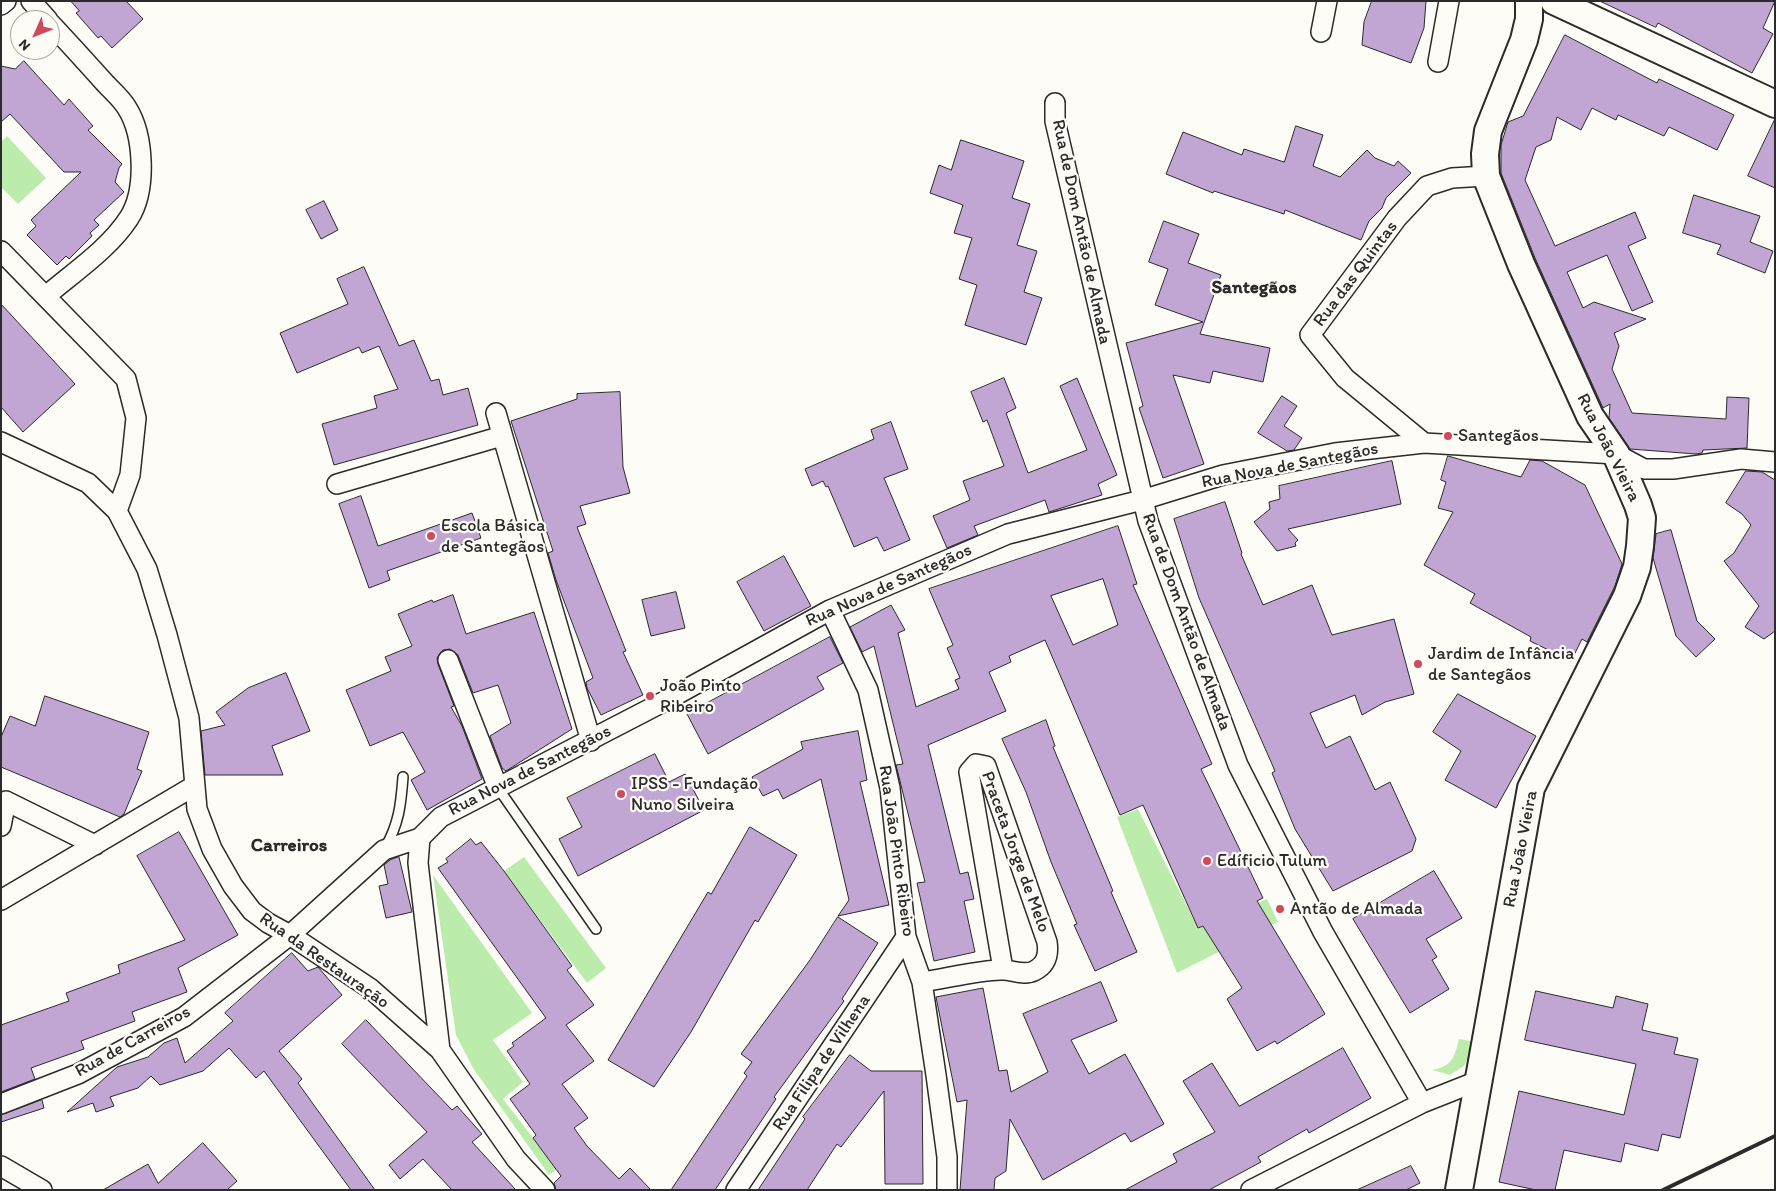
<!DOCTYPE html>
<html>
<head>
<meta charset="utf-8">
<style>
  body { margin:0 }
  #map { position:relative; width:1776px; height:1191px; overflow:hidden; background:#fdfcf7; font-family:Itim,sans-serif }
  canvas { display:block }
  .frame { position:absolute; inset:0; border:2px solid #2b2b2b; pointer-events:none }
  .north { position:absolute; left:10px; top:10px; width:50px; height:50px; box-sizing:border-box; background:#fdfcf7; border:1px solid #a9a8a5; border-radius:50%; rotate:226deg; font-size:14px; font-weight:700; line-height:20px; text-align:center; color:#2b2b2b }
  .north::after { content:''; display:block; margin:auto; width:18px; height:22px; background:#d1495b; clip-path:polygon(50% 0,100% 100%,50% 72%,0 100%) }
</style>
</head>
<body>
<div id="map">
<canvas width="1776" height="1191"></canvas>
<div class="frame"></div>
<div class="north">N</div>
</div>
<script>
const ctx = document.querySelector('canvas').getContext('2d');
ctx.lineJoin = 'round';
function paint(path, color) {
  ctx.fillStyle = color;
  ctx.fill(path, 'evenodd');
}
function strokePath(path, color, width, dash) {
  ctx.strokeStyle = color;
  ctx.lineWidth = width;
  ctx.lineCap = dash ? 'butt' : 'round';
  ctx.setLineDash(dash || []);
  ctx.stroke(path);
}
function write(font, color, halo, rows, align = 'center') {
  ctx.font = font + ' Itim,sans-serif';
  ctx.lineWidth = 4.5;
  ctx.setLineDash([]);
  ctx.textBaseline = 'middle';
  ctx.strokeStyle = halo;
  ctx.fillStyle = color;
  for (const [text, x, y, turn = 0] of rows) {
    ctx.save();
    ctx.translate(x, y);
    ctx.rotate((+turn || 0) * Math.PI / 180);
    ctx.textAlign = isNaN(turn) ? turn : align;
    if (halo) ctx.strokeText(text, 0, 0);
    ctx.fillText(text, 0, 0);
    ctx.restore();
  }
}
const green = new Path2D(`
  M7 136 46 178 18 204 1 187V142Z
  M1138 809 1198 928 1267 899 1278 922 1177 973 1117 817Z
  M524 857 606 968 587 983 504 871Z
  M433 875 532 1013 493 1040 523 1082 503 1099 557 1169 549 1175 473 1068 456 1035Z
  M1459 1039 1476 1042 1464 1066 1450 1075 1432 1070C1452 1067 1455 1056 1459 1039Z`);
const building = new Path2D(`
  M71 1H126L143 19 112 48 101 36 98 38 76 13 79 11Z
  M1372 1H1426L1424 28 1411 63 1362 45 1364 22Z
  M1600 1H1775L1763 28 1773 34 1752 73 1658 23 1656 27Z
  M1565 35 1657 83 1659 79 1734 115 1717 150 1669 127 1664 136 1618 115 1616 120 1592 108 1581 130 1557 117 1551 140 1536 147 1525 180 1555 246 1635 212 1646 238 1628 246 1653 302 1632 311 1607 255 1567 272 1583 308 1594 302 1646 319 1614 333 1619 346 1612 369 1632 413 1726 419 1727 397 1749 398 1747 448 1703 450 1702 453 1696 454 1630 449 1609 418 1610 404 1603 408 1535 258 1501 173V145L1508 122 1523 116Z
  M24 61 64 105 69 99 93 126 88 130 122 164 119 168 115 182 124 192 94 220 99 225 90 233 92 236 69 259 66 256 57 265 27 235 36 226 31 220 81 172H64L10 114 1 122V66L15 69Z
  M1775 119V188L1748 176Z
  M1296 126 1323 135 1313 166 1340 177 1367 150 1375 158 1394 166 1398 161 1411 173 1386 198 1382 208 1369 221 1361 240 1285 210 1284 214 1214 191 1213 193 1166 174 1183 132 1242 155 1244 149 1284 162Z
  M961 140 1024 161 1012 198 1030 204 1017 245 1037 251 1024 292 1042 298 1026 345 965 325 977 285 959 279 972 238 954 233 963 205 930 193 939 165 951 170Z
  M1694 195 1760 216 1750 242 1773 251 1765 273 1717 254 1721 245 1683 233Z
  M324 201 338 230 321 239 306 210Z
  M1164 221 1199 234 1188 263 1221 275 1200 334 1270 348 1263 382 1213 371 1210 383 1173 375 1204 464 1163 478 1139 408 1143 406 1126 343 1203 322 1155 305 1168 269 1149 262Z
  M364 267 399 346 414 340 431 381 439 379 443 395 468 388 478 425 334 465 322 424 377 408 374 396 398 389 379 346 362 353 359 347 297 373 280 333 348 304 337 279Z
  M1 304 75 384 23 432 1 407Z
  M1004 378 1016 408 1006 413 1028 473 1087 450 1060 386 1077 378 1117 475 1098 484 1102 495 1049 512 1045 500 974 526 978 535 947 548 933 516 970 500 963 481 1004 466 987 420 983 422 971 392Z
  M620 392 623 467 630 493 580 506 586 524 577 527 626 651 623 652 643 695 601 715 587 688 586 682 593 678 556 580 548 553 553 551 511 421 577 399V394Z
  M1282 396 1297 406 1284 426 1302 438 1294 450 1287 451 1258 433Z
  M891 422 908 469 884 478 910 540 884 551 877 537 854 547 828 486 826 487 823 481 812 486 805 469 874 439 871 430Z
  M1448 456 1521 477 1530 460 1542 461 1585 485 1622 564 1615 586 1587 642 1582 639 1571 661 1530 641 1531 637 1470 603 1475 594 1424 565 1453 512 1438 508 1446 482 1441 480Z
  M1392 461 1401 504 1288 529 1298 540 1295 543 1296 546 1277 551 1254 522 1270 509 1269 502 1280 499 1279 486Z
  M1746 471 1762 472 1775 480V631L1764 639 1745 627 1759 606 1724 561 1734 553 1751 525 1742 514 1726 503Z
  M361 496 378 546 472 513 481 538 387 571 390 580 369 588 339 504Z
  M1225 502 1242 553 1241 554 1263 605 1312 585 1332 635 1394 619 1414 694 1385 702 1362 715 1355 695 1310 713 1326 748 1350 736 1375 790 1390 782 1416 839 1412 851 1333 891 1295 829 1272 773 1275 771 1199 598 1174 519Z
  M1118 526 1137 584 1133 585 1212 764 1201 769 1263 898 1257 901 1325 1014 1277 1044 1275 1041 1257 1051 1227 999 1242 988 1203 926 1198 928 1143 805 1120 815 1045 640 1009 656 1011 662 989 672 1006 711 928 745 960 874 968 872 974 899 964 901 975 952 934 961 917 883 925 882 896 765 903 764 874 646 862 652 850 627 891 605 905 630 898 633 916 707 959 689 955 680 960 678 947 648 953 645 929 589ZM1103 579 1118 625 1073 645 1051 596Z
  M1671 530 1697 621 1715 639 1696 657 1676 636 1653 558 1656 534Z
  M784 556 811 606 764 631 737 582Z
  M676 592 685 628 651 636 642 600Z
  M453 595 466 634 534 612 572 729 506 771 502 768 490 736 511 723 498 685 473 693 458 655 450 649 443 650 437 658 438 664 454 706 451 707 462 726 482 779 427 810 411 780 425 772 403 732 370 746 346 690 391 671 385 657 412 646 398 614 432 600 433 602Z
  M830 637 843 663 817 677 824 689 708 754 687 714Z
  M286 673 310 731 272 746 283 775H205L201 731 225 725 216 712 248 688Z
  M1458 694 1536 736 1496 808 1445 780 1461 751 1433 732Z
  M45 696 149 732 137 769 142 771 124 814 120 817 1 767V737L10 716 35 726Z
  M1046 720 1055 746 1053 747 1113 891 1111 892 1137 952 1095 971 1074 925 1077 924 1051 862 1026 792 1002 739Z
  M858 731 867 780 860 782 889 905 838 916 849 900 821 779 783 799 778 789 763 796 752 777 803 749 801 742Z
  M655 754 669 782 685 774 704 810 578 876 559 839 582 827 567 798Z
  M750 827 797 855 758 922 755 920 691 1032 654 1087 608 1060 708 892 711 894Z
  M179 832 238 935 178 968 187 992 132 1012 135 1021 81 1041 84 1049 31 1068 35 1079 1 1092V1025L69 1001 66 993 120 973 118 965 185 940 137 856Z
  M471 839 476 845 481 842 504 871 572 966 567 970 594 1005 566 1025 594 1061 562 1084 588 1118 574 1128 587 1146 619 1179 630 1168 651 1190H556L554 1183 561 1176 533 1138 536 1135 510 1099 530 1084 507 1051 514 1046 512 1043 546 1018 438 868 448 862 446 859Z
  M399 857 412 912 386 918 379 886 388 884 384 865 390 860Z
  M1434 871 1462 918 1426 939 1437 957 1432 960 1449 989 1410 1013 1353 919Z
  M838 917 878 943 842 999 844 1001 774 1097 776 1099 715 1190H671L747 1076 744 1073 752 1062 741 1054 810 960Z
  M292 953 308 971 318 967 342 995 279 1051 302 1079 298 1083 375 1190H351L264 1071 256 1078 229 1048 203 1071 160 1085 151 1076 138 1088 110 1097 114 1106 96 1112 93 1103 67 1112 117 1067 148 1057 164 1043 177 1038 185 1063 233 1021 225 1013Z
  M1101 982 1117 1021 1071 1040 1089 1074 1125 1054 1164 1124 1131 1142 1125 1133 1043 1180 1010 1119 1006 1171 995 1178 994 1190H960L967 1100 957 1102 936 997 983 988 999 1071 1007 1070 1011 1092 1048 1072 1023 1014Z
  M1536 991 1613 1008 1616 996 1648 1004 1642 1030 1678 1038 1674 1054 1698 1059 1680 1138 1662 1134 1658 1151 1625 1143 1621 1162 1564 1150 1555 1190H1536L1499 1182 1519 1091 1624 1115 1636 1064 1525 1040Z
  M366 1020 452 1110 457 1106 482 1134 472 1142 516 1190H452L423 1159 400 1179 389 1165 427 1132 342 1044Z
  M1343 1048 1371 1098 1309 1133 1307 1129 1258 1157 1261 1162 1209 1190H1125L1177 1162 1173 1154 1215 1132 1183 1081 1212 1063 1239 1106Z
  M850 1055 871 1071H922L923 1184H885L884 1091 841 1147 837 1144 807 1190H758L805 1119 803 1117Z
  M42 1100 44 1108 1 1122V1115Z
  M203 1143 237 1181 227 1190H103L148 1164 158 1183Z
  M1411 1166 1420 1183 1406 1190H1357Z`);
const lane = new Path2D(`
  M498 788 596 929
  M385 848C399 824 401 804 403 777`);
const street = new Path2D(`
  M31 1 48 20
  M1 5 6 1
  M1321 32 1327 1
  M1438 62 1449 1
  M1055 103V121L1148 521 1238 765 1323 932 1422 1103
  M1 251 126 379 136 418 130 475 117 511
  M46 296C74 272 109 249 129 218 147 190 144 135 127 108 121 98 111 90 104 82 86 62 68 42 50 23
  M496 413 591 741
  M1 442 88 483 117 511 147 569 167 635 189 718 197 809 212 849 233 886 252 911 268 923 290 935 371 989 440 1050 516 1159 545 1190
  M1424 443 1345 378 1310 335 1397 218 1427 186 1452 178 1486 176
  M337 484 502 436
  M830 610 868 690 890 788 906 937 922 982 936 1075 947 1157V1190
  M448 660 498 788
  M1 826 6 801 95 845
  M1 900 194 786
  M922 982C944 979 983 969 1003 970 1013 970 1024 976 1034 971 1046 965 1049 955 1047 942L986 766 976 764 969 772 1003 969
  M440 1050 418 863 420 838 441 817 665 701 830 610 1008 534 1142 500 1223 475 1335 453 1424 443 1616 454 1644 469H1673L1741 459 1775 462
  M1 1104 78 1074 184 1017 290 935 384 850 420 838
  M1 1166 42 1190
  M736 1190 906 937
  M1251 1190 1422 1103 1480 1080`);
const secondary = new Path2D(`
  M1554 1 1775 104
  M1459 1190 1531 788 1627 596 1637 567 1640 546 1642 518 1638 505 1616 454 1590 416 1521 264 1486 176 1485 154 1488 131 1524 40 1529 19V1`);
const rail = new Path2D(`
  M1663 1190 1775 1136`);
const markers = [
  [1448,436,5,"#d1495b"],
  [431,536,5,"#d1495b"],
  [1418,664,5,"#d1495b"],
  [650,696,5,"#d1495b"],
  [621,794,5,"#d1495b"],
  [1207,861,5,"#d1495b"],
  [1280,909,5,"#d1495b"]
];
const streetNames = [
  ["Rua de Dom Antão de Almada",1081,232,78],
  ["Rua das Quintas",1356,274,-53],
  ["Rua João Vieira",1608,448,63],
  ["Rua Nova de Santegãos",1290,466,-11],
  ["Rua Nova de Santegãos",889,586,-24],
  ["Rua de Dom Antão de Almada",1186,622,70],
  ["Rua Nova de Santegãos",530,771,-27],
  ["Rua João Vieira",1521,849,-79],
  ["Rua João Pinto Ribeiro",896,851,82],
  ["Praceta Jorge de Melo",1015,852,70],
  ["Rua da Restauração",324,961,35],
  ["Rua de Carreiros",133,1042,-29],
  ["Rua Filipa de Vilhena",822,1063,-56]
];
const poiNames = [
  ["Santegãos",1458,436],
  ["Escola Básica",441,526],
  ["de Santegãos",441,547],
  ["Jardim de Infância",1428,654],
  ["de Santegãos",1428,675],
  ["João Pinto",660,686],
  ["Ribeiro",660,707],
  ["IPSS - Fundação",631,784],
  ["Nuno Silveira",631,805],
  ["Edíficio Tulum",1217,861],
  ["Antão de Almada",1290,909]
];
const neighbourhoodNames = [
  ["Santegãos",1254,288],
  ["Carreiros",289,846]
];
paint(green, '#bbecac');
paint(building, '#c1a6d3');
strokePath(building, '#2b2b2b', 1);
strokePath(lane, '#2b2b2b', 12);
strokePath(street, '#2b2b2b', 22);
strokePath(secondary, '#2b2b2b', 30);
strokePath(lane, '#fdfcf7', 9);
strokePath(street, '#fdfcf7', 19);
strokePath(secondary, '#fdfcf7', 26);
strokePath(rail, '#2b2b2b', 4);
for (const [x, y, r, color] of markers) {
  const dot = new Path2D();
  dot.arc(x, y, r, 0, 2 * Math.PI);
  ctx.fillStyle = color;
  ctx.fill(dot);
  strokePath(dot, '#fdfcf7', 2);
}
write('18px', '#2b2b2b', '#fdfcf7', streetNames);
write('18px', '#2b2b2b', '#fdfcf7', poiNames, 'left');
write('bold 19px', '#2b2b2b', '#fdfcf7', neighbourhoodNames);
</script>
</body>
</html>
